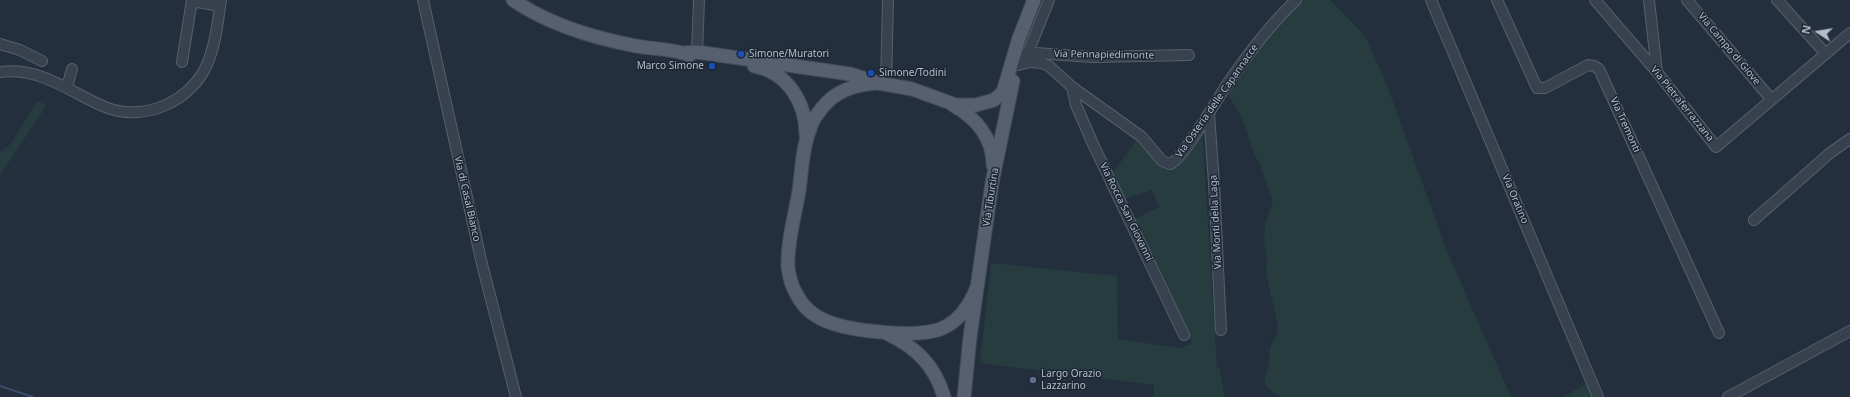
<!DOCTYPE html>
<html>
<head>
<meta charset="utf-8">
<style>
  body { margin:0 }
  #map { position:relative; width:1850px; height:397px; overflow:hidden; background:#242f3e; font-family:"Noto Sans",sans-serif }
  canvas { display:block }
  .north { position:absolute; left:1798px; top:12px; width:40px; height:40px; -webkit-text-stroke:3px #1d2633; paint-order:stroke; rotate:282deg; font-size:11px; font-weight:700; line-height:16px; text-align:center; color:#b4bcc9 }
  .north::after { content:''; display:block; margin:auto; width:14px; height:18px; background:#b4bcc9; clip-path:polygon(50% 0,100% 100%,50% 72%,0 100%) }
</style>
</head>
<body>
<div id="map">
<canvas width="1850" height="397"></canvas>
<div class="north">N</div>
</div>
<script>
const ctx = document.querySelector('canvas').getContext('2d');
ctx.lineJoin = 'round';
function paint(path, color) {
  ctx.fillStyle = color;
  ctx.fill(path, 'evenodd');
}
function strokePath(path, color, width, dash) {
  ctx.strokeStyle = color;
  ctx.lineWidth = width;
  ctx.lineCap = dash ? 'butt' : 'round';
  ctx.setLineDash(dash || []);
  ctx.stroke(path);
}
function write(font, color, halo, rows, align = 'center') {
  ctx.font = font + ' "Noto Sans",sans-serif';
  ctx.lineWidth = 3;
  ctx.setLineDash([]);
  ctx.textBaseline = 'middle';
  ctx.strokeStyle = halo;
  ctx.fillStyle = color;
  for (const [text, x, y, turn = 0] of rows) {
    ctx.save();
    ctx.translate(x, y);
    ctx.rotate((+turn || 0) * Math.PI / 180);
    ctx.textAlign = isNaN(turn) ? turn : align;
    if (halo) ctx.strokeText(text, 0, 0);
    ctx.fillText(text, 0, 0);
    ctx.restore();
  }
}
const green = new Path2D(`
  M1299 0H1330L1366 37 1388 88 1447 251 1511 397H1281L1267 387 1264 380 1269 364 1270 348 1277 333 1278 324 1266 274 1267 257 1264 241 1265 224 1273 201 1259 162 1255 156 1242 118 1229 96 1227 89 1274 24Z
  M37 101 47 105 0 175V152L10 145Z
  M1202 127 1217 367H1219L1225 397H1154V385L980 363 991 263 1117 276 1118 339 1179 348 1192 344 1134 219 1159 207 1152 190 1125 199 1112 174 1138 138 1157 164 1165 168Z
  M1594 379 1603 397H1563Z`);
const stream = new Path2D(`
  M0 386 33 397`);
const minor = new Path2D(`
  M423 0 482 264 516 397
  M1431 0 1598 397
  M1497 0 1537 88H1545L1588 65 1594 66 1599 69 1719 333
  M1595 0 1657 72 1716 147 1850 33
  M1649 0 1657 72
  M1687 0 1771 99
  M1777 0 1826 54
  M192 1 220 6
  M0 44 20 50 42 61
  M697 52 699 0
  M1019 55 1036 53 1092 57 1189 55
  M1025 60 1049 0
  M182 62 192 0
  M1014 66 1030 62 1041 63 1049 66 1072 87 1142 137 1162 161 1170 164C1184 159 1219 95 1230 80 1250 51 1271 24 1296 0
  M0 72C42 67 69 92 105 107 144 123 193 101 208 62 216 43 218 20 221 0
  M886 84 888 0
  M67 87 72 69
  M1072 87 1076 105 1093 144 1184 335
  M1209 114 1214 183 1221 330
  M1754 220 1830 153 1850 139
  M1728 397 1850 331`);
const major = new Path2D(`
  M513 0C548 24 594 38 636 46 653 49 672 49 690 55
  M683 53 697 52 850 74 878 83 912 89 956 105H976L994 100 1003 92 1019 38 1034 0
  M754 66C787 72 806 102 806 135
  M878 83C856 84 836 90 822 108 817 114 812 121 810 129 802 148 802 171 799 191 795 215 787 242 788 267 789 276 792 287 797 295 803 307 814 316 826 321 850 331 919 339 943 328 960 320 970 305 977 287
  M953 105C976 118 993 138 993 165
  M888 334C917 348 935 366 944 397
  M964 397 970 337 992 183 1013 81`);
const markers = [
  [741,54,4,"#1a4fb4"],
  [712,66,4,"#1a4fb4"],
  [871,73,4,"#1a4fb4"],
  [1033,380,4,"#5c6f8a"]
];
const streetNames = [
  ["Via Campo di Giove",1729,49,50],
  ["Via Pennapiedimonte",1104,55,1],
  ["Via Osteria delle Capannacce",1217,101,-55],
  ["Via Pietraferrazzana",1682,104,51],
  ["Via Tremonti",1625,125,66],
  ["Via Tiburtina",991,197,-81],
  ["Via di Casal Bianco",467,199,77],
  ["Via Oratino",1515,199,67],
  ["Via Rocca San Giovanni",1126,212,64],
  ["Via Monti della Laga",1216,222,-93]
];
const poiNames = [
  ["Simone/Muratori",749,54],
  ["Marco Simone",704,66,"right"],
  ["Simone/Todini",879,73],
  ["Largo Orazio",1041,374],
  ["Lazzarino",1041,386]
];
paint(green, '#263c3f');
strokePath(stream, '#394c67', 2);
strokePath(minor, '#565f6c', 12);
strokePath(major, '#414a57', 15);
strokePath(minor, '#38414e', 10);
strokePath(major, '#56606e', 13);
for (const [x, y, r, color] of markers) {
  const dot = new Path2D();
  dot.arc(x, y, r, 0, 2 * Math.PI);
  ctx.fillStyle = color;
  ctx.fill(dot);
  strokePath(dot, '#1d2633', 1.5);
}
write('10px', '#b4bcc9', '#1d2633', streetNames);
write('10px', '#b4bcc9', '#1d2633', poiNames, 'left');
</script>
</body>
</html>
